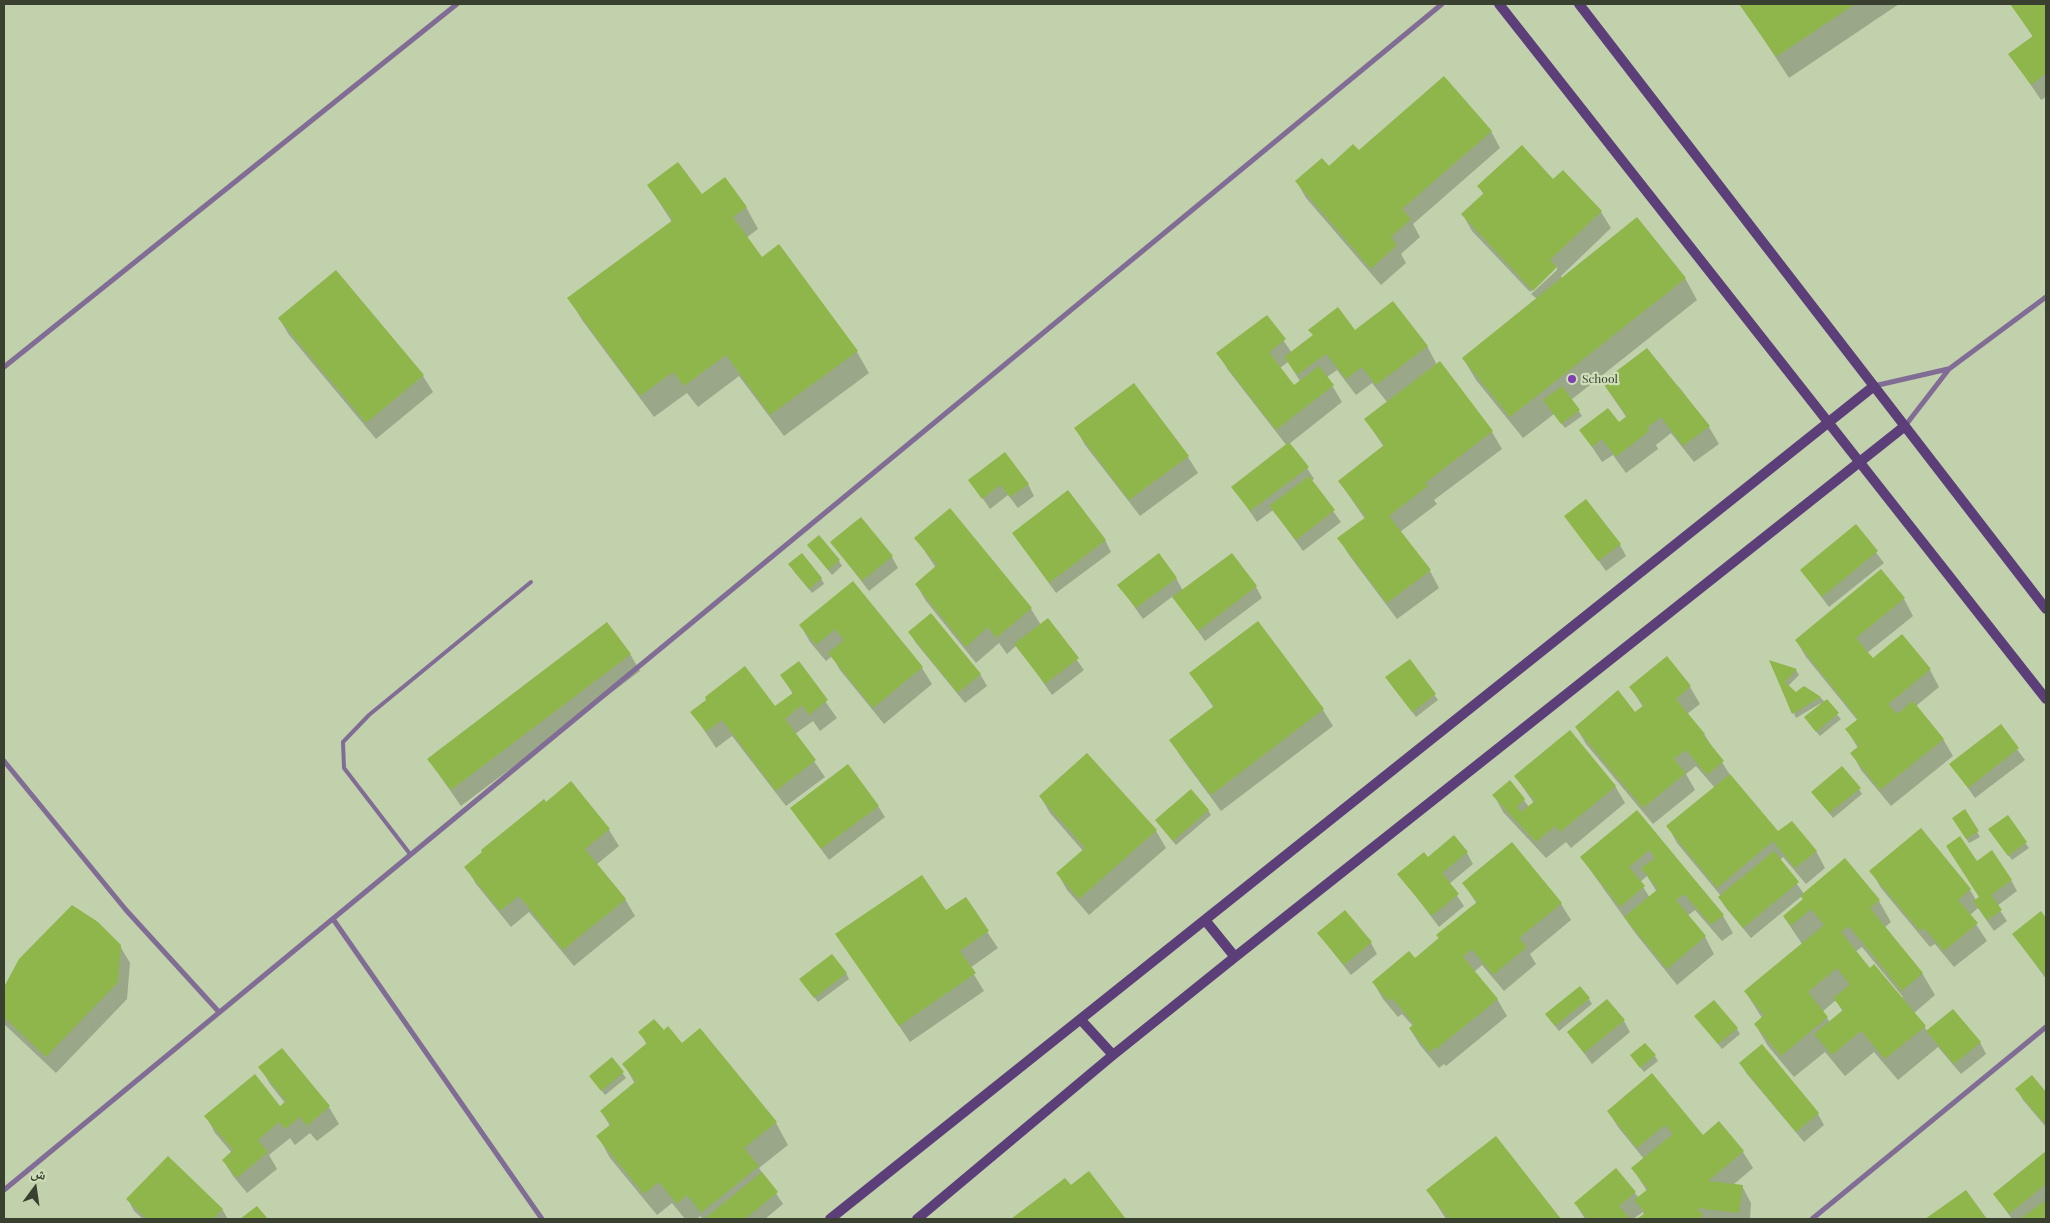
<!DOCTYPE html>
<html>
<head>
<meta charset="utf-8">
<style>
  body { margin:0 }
  #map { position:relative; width:2050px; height:1223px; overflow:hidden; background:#c1d1ac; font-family:"Playfair Display","Noto Naskh Arabic",serif }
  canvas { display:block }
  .frame { position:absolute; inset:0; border:5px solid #394030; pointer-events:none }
  .north { position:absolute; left:10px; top:1163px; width:50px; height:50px; -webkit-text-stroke:4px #cedeb9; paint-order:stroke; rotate:14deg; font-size:14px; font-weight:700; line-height:20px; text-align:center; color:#394030 }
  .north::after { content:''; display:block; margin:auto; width:18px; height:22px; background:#394030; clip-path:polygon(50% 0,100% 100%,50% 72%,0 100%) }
</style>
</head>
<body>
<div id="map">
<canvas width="2050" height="1223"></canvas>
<div class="frame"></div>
<div class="north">ش</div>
</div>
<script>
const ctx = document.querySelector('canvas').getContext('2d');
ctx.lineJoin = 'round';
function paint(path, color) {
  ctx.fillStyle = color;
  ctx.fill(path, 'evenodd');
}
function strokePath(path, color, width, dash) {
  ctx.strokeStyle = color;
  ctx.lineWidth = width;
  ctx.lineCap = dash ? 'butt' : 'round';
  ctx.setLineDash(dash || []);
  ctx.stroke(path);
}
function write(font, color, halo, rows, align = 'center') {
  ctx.font = font + ' "Playfair Display",serif';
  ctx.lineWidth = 4.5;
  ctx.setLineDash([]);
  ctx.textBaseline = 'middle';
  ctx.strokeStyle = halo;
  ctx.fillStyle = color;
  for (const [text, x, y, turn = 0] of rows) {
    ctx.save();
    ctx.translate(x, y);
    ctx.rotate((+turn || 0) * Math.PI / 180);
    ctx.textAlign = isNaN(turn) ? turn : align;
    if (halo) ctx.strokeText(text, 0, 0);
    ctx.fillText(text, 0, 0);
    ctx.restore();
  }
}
const shadow = new Path2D(`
  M1741 4H1899L1789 78Z
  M2011 4H2046V97L2041 100 2010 54 2033 37Z
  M1491 131 1500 148 1413 224 1420 237 1401 254 1406 263 1381 285 1306 198 1297 182 1359 151Z
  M1553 180 1601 212 1611 228 1561 276 1562 279 1685 278 1697 300 1571 400 1582 416 1565 428 1554 414 1523 438 1476 380 1463 358 1537 299 1531 294 1557 270V266L1530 292 1472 231 1463 215 1484 195 1479 187Z
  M648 185 746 207 758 229 746 238 762 259 857 352 869 373 784 436 739 376 698 407 687 393 654 417 582 320 569 298 672 222Z
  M1267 317 1292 353 1314 336 1310 330 1355 332 1427 346 1437 365 1439 363 1492 432 1502 449 1434 500 1437 504 1400 532 1430 571 1439 588 1397 619 1349 555 1339 538 1365 519 1339 481 1384 447 1365 419 1387 402 1372 383 1356 395 1337 370 1327 377 1342 402 1289 444 1307 468 1314 479 1311 481 1341 522 1303 551 1273 510 1257 522 1233 487 1287 446 1228 370 1218 353ZM1288 362 1300 381 1294 386 1280 368Z
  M279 318 423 376 433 392 376 439 289 335Z
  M1603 383 1679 387 1709 427 1719 444 1694 462 1671 433 1656 445 1658 449 1626 473 1613 455 1602 462 1581 430 1619 424 1627 418Z
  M1076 429 1188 457 1198 473 1140 516 1085 445Z
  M970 480 1028 484 1034 496 1018 508 1008 495 990 509Z
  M950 510 1031 609 1041 625 1048 620 1084 670 1052 695 1017 645 1007 654 999 643 976 663 926 601 916 584 936 568 916 538Z
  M1566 516 1620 545 1626 556 1606 571Z
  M1856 526 1884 563 1829 607 1801 570Z
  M1013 533 1105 540 1111 552 1056 593Z
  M831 542 892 557 898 568 869 591Z
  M812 550 839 561 842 566 832 575Z
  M792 569 821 578 824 584 812 593Z
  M1176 578 1183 591 1256 587 1262 598 1205 641 1173 596 1143 619 1119 585Z
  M852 583 922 668 932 684 884 724 840 670 832 656 826 661 810 642 801 626Z
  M1904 599 1913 616 1867 653 1873 660 1930 670 1939 687 1916 706 1943 739 1953 756 1891 806 1861 770 1852 753 1858 748 1847 730 1858 721 1806 657 1796 640Z
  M1257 623 1323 710 1333 726 1221 811 1181 757 1171 741 1214 708 1191 674Z
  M909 632 980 674 987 686 965 703 916 643Z
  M630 654 640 671 461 806 428 759Z
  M1667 658 1690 687 1700 704 1687 714 1704 734 1732 778 1778 833 1816 851 1825 868 1806 884 1783 857 1780 860 1804 894 1879 901 1891 922 1884 928 1922 973 1935 995 1914 1013 1928 1032 1980 1042 1986 1054 1961 1074 1938 1047 1898 1080 1874 1052 1845 1076 1825 1052 1794 1077 1768 1046 1755 1024 1762 1018 1745 991 1802 944 1784 917 1804 900 1802 896 1751 938 1726 908 1719 897 1721 896 1677 843 1668 826 1715 788 1696 766 1686 774 1695 790 1653 824 1586 744 1576 727 1635 713 1643 707 1631 688ZM1862 947 1903 997 1901 998 1870 969 1855 952ZM1836 1000 1843 1012 1830 1022 1822 1012Z
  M1410 661 1438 700 1416 717 1390 683Z
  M1771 662 1796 670 1799 675 1788 686 1796 693 1820 697 1841 719 1820 736 1809 723 1821 703 1796 718Z
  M798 663 837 718 820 731 813 721 795 734 825 777 786 806 732 736 716 748 692 712 775 708 793 694 781 675Z
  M2000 726 2025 760 1975 798 1951 764Z
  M1570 731 1615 786 1625 803 1571 848 1566 842 1546 858 1503 812 1494 795 1510 782 1529 807 1534 803 1515 776Z
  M1087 755 1156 831 1166 848 1089 915 1067 890 1058 874 1083 851 1050 813 1040 796Z
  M571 783 609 830 619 846 596 865 625 899 635 916 574 966 529 912 511 927 476 884 466 867Z
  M1859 789 1862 794 1833 818 1812 792Z
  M878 806 885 817 829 860 791 808Z
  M1208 810 1211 815 1176 845 1156 821Z
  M1965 811 1980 837 1969 843 1953 818Z
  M1636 812 1723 916 1733 933 1722 941 1695 910 1687 916 1705 937 1714 954 1677 985 1636 934 1581 857ZM1647 876 1657 892 1650 898 1640 882Z
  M2007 817 2029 848 2012 860 1993 835Z
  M1467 853 1473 864 1449 884 1464 906 1439 927 1399 874 1428 859Z
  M1976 862 2011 880 2017 891 1997 906 2007 921 1994 931 1978 908 1970 915 1987 941 1954 967 1935 944 1930 947 1881 888 1871 871 1970 890 1976 900 1980 898Z
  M1464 884 1561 904 1571 920 1530 954 1536 964 1504 991 1482 965 1474 972 1497 999 1507 1016 1446 1066 1444 1064 1439 1068 1420 1045 1410 1029 1413 1026 1402 1014 1398 1017 1383 999 1373 982 1414 960 1477 904Z
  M965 899 998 948 970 968 984 991 910 1042 837 935 946 912Z
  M2041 913 2046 920V979L2014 935Z
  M1318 933 1371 943 1377 954 1351 975Z
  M120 946 130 963 127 999 56 1073 4 1024V990L20 960Z
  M846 973 849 979 818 1002 804 984Z
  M1589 999 1592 1004 1559 1031 1550 1020Z
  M1624 1021 1630 1032 1592 1064 1569 1033Z
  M1699 1021 1737 1029 1740 1034 1722 1049Z
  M640 1032H663L776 1123 788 1145 759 1168 783 1204 765 1219H703L700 1216 697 1219H685L672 1203 657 1215 610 1158 598 1136 610 1126 601 1111 635 1084 624 1064 647 1045Z
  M282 1050 329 1107 339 1124 317 1141 310 1133 295 1145 290 1138 269 1155 277 1169 247 1193 233 1176 223 1160 232 1153 215 1133 206 1116 280 1108 285 1103 270 1084 260 1067Z
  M1655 1056 1658 1061 1644 1072 1635 1061Z
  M612 1059 626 1078 605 1095 594 1081Z
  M1740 1063 1818 1114 1824 1125 1804 1142 1747 1074Z
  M1652 1075 1703 1136 1719 1123 1743 1152 1753 1168 1733 1185 1742 1186 1751 1203 1750 1219H1639L1644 1215 1643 1212 1633 1219H1585L1575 1203 1616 1170 1639 1198 1647 1191 1633 1169 1644 1159 1618 1127 1608 1111Z
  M2032 1077 2046 1094V1127L2023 1100 2017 1089Z
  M1496 1138 1560 1219H1446L1428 1191Z
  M2046 1152V1219H2012L1994 1194Z
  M1088 1172 1124 1219H1013L1065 1180 1070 1186Z
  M1965 1192 1985 1219H1928Z
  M128 1199 222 1209 228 1219H143L134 1211Z`);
const building = new Path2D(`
  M1739 4H1855L1776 57Z
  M2010 4H2046V73L2031 85 2008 54 2033 36Z
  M1444 76 1492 131 1402 209 1411 219 1391 237 1397 245 1371 269 1295 181 1322 158 1329 166 1353 144 1359 150Z
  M1522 145 1553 179 1563 170 1602 211 1550 260 1557 267 1533 291 1461 214 1484 193 1477 186Z
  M678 162 702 194 725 177 747 207 733 217 762 257 779 244 858 351 770 415 726 355 684 386 673 372 640 396 567 298 673 220 647 185Z
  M1637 217 1686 278 1510 417 1462 358Z
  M336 270 424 375 366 423 278 318Z
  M1393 301 1428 346 1376 385 1362 367 1346 379 1326 354 1297 375 1284 357 1313 335 1308 330 1338 307 1355 330Z
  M1267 315 1286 339 1269 352 1294 385 1319 366 1334 385 1276 430 1216 353Z
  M1647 348 1710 426 1683 446 1661 417 1647 428 1649 431 1616 457 1602 439 1592 447 1579 430 1608 408 1619 422 1627 416 1602 382Z
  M1440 361 1493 431 1425 483 1428 486 1389 516 1431 570 1387 603 1337 538 1366 517 1338 481 1384 445 1364 419Z
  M1134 383 1189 456 1129 500 1074 428Z
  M1562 386 1580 410 1561 424 1543 400Z
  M1289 442 1309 467 1250 511 1231 487Z
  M1005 452 1029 484 1010 497 1000 485 982 499 968 480Z
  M1309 476 1335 510 1296 540 1269 506Z
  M1068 490 1106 540 1049 583 1012 533Z
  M1586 499 1621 544 1598 561 1564 516Z
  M950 508 1032 608 996 638 988 627 966 647 915 584 937 565 914 538Z
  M861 517 893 556 862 581 830 542Z
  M1856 524 1878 551 1822 597 1800 570Z
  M819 535 840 560 828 570 807 545Z
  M802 553 822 578 809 589 788 564Z
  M1159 553 1177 578 1136 608 1117 585Z
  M1232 553 1257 586 1198 631 1172 597Z
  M1881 569 1905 598 1856 638 1873 658 1902 634 1931 669 1888 704 1897 714 1913 701 1944 739 1880 790 1850 753 1859 746 1845 729 1858 719 1795 640Z
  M853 581 923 667 873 708 828 653 844 640 835 629 816 645 799 625Z
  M931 613 981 674 958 693 908 632Z
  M1048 618 1079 658 1045 684 1014 644Z
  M1258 621 1324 709 1211 795 1169 740 1214 706 1189 673Z
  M607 622 631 654 451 790 427 759Z
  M1667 656 1691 686 1676 699 1705 734 1703 735 1724 761 1707 775 1686 750 1674 759 1686 773 1643 808 1575 727 1618 690 1635 712 1644 705 1629 687Z
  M1410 659 1436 694 1412 712 1385 677Z
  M1769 660 1797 669 1785 682 1796 692 1804 686 1821 697 1792 714Z
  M799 661 828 700 809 715 802 705 785 719 816 760 776 791 722 720 706 732 690 712 706 700 705 697 745 666 775 706 793 693 780 675Z
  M1827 699 1839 713 1816 732 1804 717Z
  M2001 724 2019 748 1968 788 1949 764Z
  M1570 730 1616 786 1560 832 1555 826 1536 842 1492 795 1510 780 1525 799 1517 807 1521 812 1535 801 1514 776Z
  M1087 753 1157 830 1079 899 1056 873 1085 848 1039 796Z
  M848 764 879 806 821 849 790 808Z
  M1842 766 1861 788 1829 813 1811 792Z
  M1730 774 1778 831 1792 821 1817 851 1795 868 1773 841 1717 888 1666 826Z
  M571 781 610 829 585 849 626 899 563 950 519 896 500 911 464 867 482 852 481 850 544 799 546 802Z
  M1191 789 1209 810 1173 841 1155 820Z
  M1965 809 1979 831 1966 839 1952 818Z
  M1637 810 1724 915 1711 925 1684 894 1676 900 1706 936 1667 969 1624 917 1658 889 1641 868 1655 858 1649 850 1629 867 1645 886 1620 907 1580 857Z
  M2008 815 2027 842 2008 856 1988 829Z
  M1921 828 1971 889 1958 900 1978 923 1944 951 1924 928 1920 931 1869 871Z
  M1454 835 1468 852 1442 873 1459 894 1432 916 1397 874 1424 852 1428 857Z
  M1960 836 1977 861 1992 850 2012 880 1991 895 2002 910 1987 920 1973 901 1979 897 1946 846Z
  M1512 842 1562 903 1519 938 1527 947 1493 975 1472 949 1463 957 1498 999 1435 1050 1434 1048 1429 1052 1409 1028 1414 1024 1392 998 1388 1001 1372 982 1409 951 1415 958 1439 938 1436 935 1477 902 1462 883Z
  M1774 851 1799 882 1743 928 1718 897Z
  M1845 858 1880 900 1870 908 1923 973 1902 991 1849 926 1841 932 1870 968 1874 964 1926 1026 1885 1059 1861 1031 1832 1055 1814 1034 1843 1010 1833 998 1850 985 1837 968 1808 992 1828 1017 1781 1056 1754 1024 1764 1015 1744 991 1824 925 1811 909 1791 926 1783 916 1803 899 1800 896Z
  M922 875 946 910 966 897 989 931 960 951 976 973 899 1026 835 934Z
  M72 905 98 922 121 945 118 982 46 1057 4 1017V987L19 959Z
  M1345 910 1372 942 1344 965 1317 933Z
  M2041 911 2046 918V977L2012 934Z
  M832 954 847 973 814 998 799 979Z
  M1580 986 1590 998 1555 1026 1545 1014Z
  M1607 999 1625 1020 1584 1053 1567 1032Z
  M1714 1000 1738 1028 1718 1044 1694 1016Z
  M1953 1009 1981 1042 1954 1064 1926 1031Z
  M654 1019 664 1030 668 1026 682 1043 700 1028 777 1122 744 1148 759 1166 701 1213 687 1195 677 1204 659 1182 644 1194 596 1136 611 1124 600 1111 636 1081 622 1064 647 1043 638 1032Z
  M1645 1043 1656 1055 1640 1068 1630 1055Z
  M1762 1044 1819 1113 1796 1132 1739 1063Z
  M282 1048 330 1106 307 1126 300 1117 285 1129 279 1122 258 1140 268 1152 237 1178 222 1160 233 1150 204 1116 255 1074 280 1106 286 1101 258 1067Z
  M612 1057 624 1072 601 1091 589 1076Z
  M1652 1073 1703 1135 1719 1121 1744 1151 1708 1181 1743 1185 1739 1213 1697 1208 1703 1215 1698 1219H1637L1645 1213 1634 1200 1648 1189 1631 1168 1673 1134 1665 1125 1637 1148 1607 1111Z
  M2032 1075 2046 1092V1125L2015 1089Z
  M1496 1136 1561 1219H1449L1426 1190Z
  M2046 1151V1184L2009 1214 1993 1194Z
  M168 1156 223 1209 213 1219H147L126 1199Z
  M1616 1168 1636 1192 1619 1206 1630 1219H1588L1574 1203Z
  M1089 1171 1126 1219H1011L1065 1178 1071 1185Z
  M762 1172 778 1192 745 1219H704Z
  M1966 1190 1987 1219H1925Z
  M2046 1200V1219H2020Z
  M257 1206 268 1219H240Z`);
const lane = new Path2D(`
  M410 854 344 768 343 742 369 715 531 582`);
const street = new Path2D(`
  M4 367 457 4
  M1874 386 1948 369
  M1905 426 1949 369 2046 297
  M4 761 126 910 219 1012
  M333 919 542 1219
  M4 1190 1442 4
  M1812 1219 2046 1027`);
const secondary = new Path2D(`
  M1499 4 2046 699
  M1579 4 2046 609
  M1205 920 1235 957
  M1081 1020 1113 1055
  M830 1219 1874 386
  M917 1219 1113 1055 1235 957 1905 426`);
const markers = [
  [1572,379,5,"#803fb3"]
];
const poiNames = [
  ["School",1582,379]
];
paint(shadow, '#0003');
paint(building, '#8eb64a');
strokePath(lane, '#806c94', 4);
strokePath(street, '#806c94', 5);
strokePath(secondary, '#5c3f78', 10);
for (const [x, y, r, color] of markers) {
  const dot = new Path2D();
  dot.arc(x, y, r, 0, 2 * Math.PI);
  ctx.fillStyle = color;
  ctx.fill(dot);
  strokePath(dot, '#cedeb9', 2);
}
write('12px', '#394030', '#cedeb9', poiNames, 'left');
</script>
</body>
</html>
